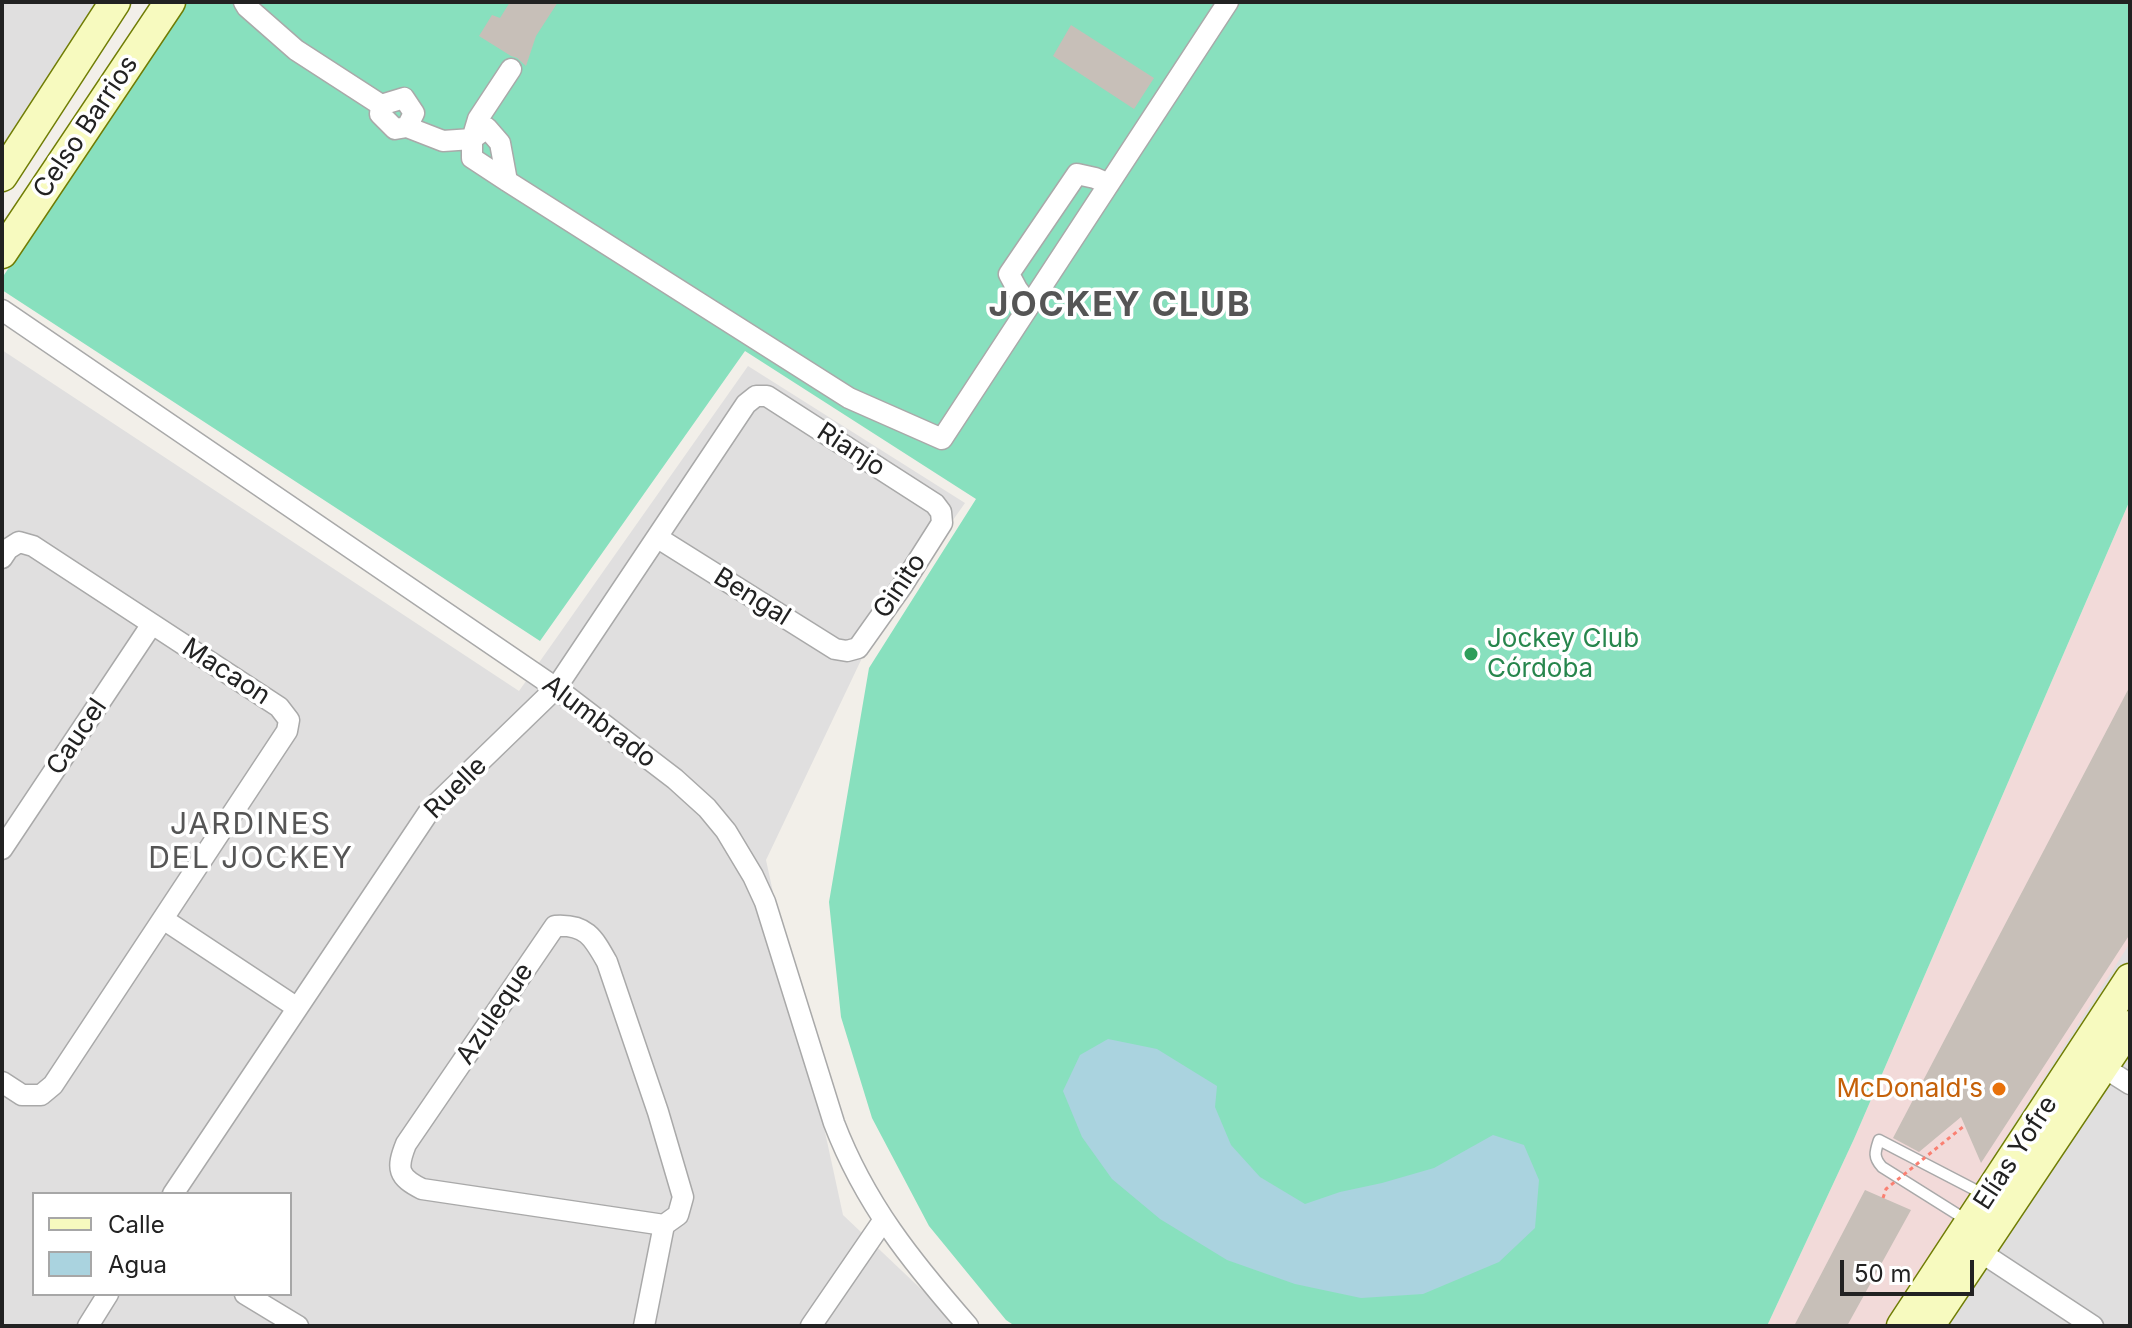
<!DOCTYPE html>
<html>
<head>
<meta charset="utf-8">
<style>
  body { margin:0 }
  #map { position:relative; width:2132px; height:1328px; overflow:hidden; background:#f2efe9; font-family:Inter,sans-serif }
  canvas { display:block }
  .frame { position:absolute; inset:0; border:4px solid #222; pointer-events:none }
  .legend { position:absolute; left:32px; top:1192px; width:260px; height:104px; box-sizing:border-box; background:#fff; border:2px solid #a7a7a7; margin:0; padding:10px 14px; list-style:none; font-size:24px; color:#222 }
  .legend li { display:flex; align-items:center; gap:16px; height:40px }
  .legend b { width:40px; border:2px solid #a7a7a7 }
  .scale { position:absolute; left:1840px; top:1260px; width:134px; height:36px; box-sizing:border-box; border:4px solid #222; border-top:0; padding-left:10px; font-size:24px; line-height:28px; white-space:nowrap; color:#222; -webkit-text-stroke:6px #fff; paint-order:stroke }
</style>
</head>
<body>
<div id="map">
<canvas width="2132" height="1328"></canvas>
<div class="frame"></div>
<ul class="legend">
<li><b style="height:10px;background:#f7fabf"></b>Calle</li>
<li><b style="height:22px;background:#aad3df"></b>Agua</li>
</ul>
<div class="scale">50 m</div>
</div>
<script>
const ctx = document.querySelector('canvas').getContext('2d');
ctx.lineJoin = 'round';
function paint(path, color) {
  ctx.fillStyle = color;
  ctx.fill(path, 'evenodd');
}
function strokePath(path, color, width, dash) {
  ctx.strokeStyle = color;
  ctx.lineWidth = width;
  ctx.lineCap = dash ? 'butt' : 'round';
  ctx.setLineDash(dash || []);
  ctx.stroke(path);
}
function write(font, color, halo, rows, align = 'center') {
  ctx.font = font + ' Inter,sans-serif';
  ctx.lineWidth = 7;
  ctx.setLineDash([]);
  ctx.textBaseline = 'middle';
  ctx.strokeStyle = halo;
  ctx.fillStyle = color;
  for (const [text, x, y, turn = 0] of rows) {
    ctx.save();
    ctx.translate(x, y);
    ctx.rotate((+turn || 0) * Math.PI / 180);
    ctx.textAlign = isNaN(turn) ? turn : align;
    if (halo) ctx.strokeText(text, 0, 0);
    ctx.fillText(text, 0, 0);
    ctx.restore();
  }
}
const residential = new Path2D(`
  M2 2H96L2 148Z
  M2 350 519 691 748 366 965 503 867 642 862 658 766 860 843 1215 960 1326H2ZM34 1194H290V1294H34Z
  M2130 933V1326H1876Z`);
const commercial = new Path2D(`
  M2130 500V943L1885 1326H1767L1854 1139Z`);
const pitch = new Path2D(`
  M186 2H2130V500L1854 1139 1767 1326H1015L1006 1320 929 1226 872 1118 841 1017 829 902 869 668 976 499 745 351 540 641 2 290V278Z`);
const water = new Path2D(`
  M1108 1039 1157 1049 1217 1086 1215 1107 1231 1145 1260 1177 1305 1204 1340 1192 1382 1183 1434 1168 1493 1135 1524 1145 1539 1180 1535 1228 1499 1262 1423 1294 1361 1298 1295 1284 1227 1260 1160 1219 1112 1179 1082 1137 1063 1091 1080 1055Z`);
const building = new Path2D(`
  M510 2H558L536 36 526 66 517 58 511 56 479 36 492 15 500 18Z
  M1071 25 1154 78 1134 109 1053 56Z
  M2130 686V934L1981 1163 1961 1117 1919 1152 1893 1138Z
  M1865 1190 1911 1210 1847 1326H1794Z`);
const lane = new Path2D(`
  M1968 1221 1882 1167C1873 1157 1875 1152 1879 1140L1985 1195`);
const street = new Path2D(`
  M244 2 247 7 296 50 381 105
  M407 127 414 113 404 98 381 105 380 114 395 129 407 127 443 141 472 139 478 119 511 69
  M507 181 500 143 487 128 472 139V158L507 181 849 398 942 439 1228 2
  M1029 305 1017 289 1009 274 1077 174 1095 178 1109 184
  M2 310 556 688 675 779 707 808 726 831 753 876 765 902 834 1123C865 1204 912 1262 968 1326
  M2 558 8 549 19 542 33 546 279 707 289 720 287 731 53 1085 41 1095H22L2 1082
  M2 849 152 624
  M163 919 296 1007
  M2103 1067 2130 1084
  M173 1194 430 810 556 688 746 404 756 396H767L935 504 941 512 942 523 902 586 858 648 847 651 835 649 658 538
  M1979 1251 2093 1326
  M245 1294 298 1326
  M88 1326 108 1294
  M644 1326 664 1225 678 1215 683 1197 658 1112 607 962C593 937 586 924 555 926L406 1144C396 1169 398 1177 422 1189L664 1225
  M811 1326 883 1221`);
const secondary = new Path2D(`
  M2 176 115 2
  M2 253 170 2
  M1902 1326 2130 979
  M1929 1326 2130 1026`);
const pathBridge = new Path2D(`
  M1883 1198 1886 1189 1964 1126`);
const markers = [
  [1471,654,8,"#2e9e5b"],
  [1999,1089,8,"#e8710a"]
];
const streetNames = [
  ["Celso Barrios",86,127,-56],
  ["Rianjo",851,450,33],
  ["Ginito",900,586,-56],
  ["Bengal",752,597,32],
  ["Macaon",226,672,33],
  ["Alumbrado",599,722,37],
  ["Caucel",77,737,-56],
  ["Ruelle",456,788,-45],
  ["Azuleque",495,1014,-56],
  ["Elías Yofre",2016,1153,-57]
];
const leisureNames = [
  ["Jockey Club",1487,639],
  ["Córdoba",1487,669]
];
const foodNames = [
  ["McDonald's",1983,1089]
];
const quarterNames = [
  ["JARDINES",251,825],
  ["DEL JOCKEY",251,859]
];
const districtNames = [
  ["JOCKEY CLUB",1120,306]
];
paint(residential, '#e0dfdf');
paint(commercial, '#f2dad9');
paint(pitch, '#88e0be');
paint(water, '#aad3df');
paint(building, '#c7bfb8');
strokePath(lane, '#a9a9a9', 13);
strokePath(street, '#a9a9a9', 23);
strokePath(secondary, '#707d05', 33);
strokePath(lane, '#fff', 10);
strokePath(street, '#fff', 20);
strokePath(secondary, '#f7fabf', 30);
strokePath(pathBridge, '#fa8072', 3, [4, 4]);
for (const [x, y, r, color] of markers) {
  const dot = new Path2D();
  dot.arc(x, y, r, 0, 2 * Math.PI);
  ctx.fillStyle = color;
  ctx.fill(dot);
  strokePath(dot, '#fff', 3);
}
write('26px', '#222', '#fff', streetNames);
write('26px', '#27864d', '#fff', leisureNames, 'left');
write('26px', '#c56008', '#fff', foodNames, 'right');
ctx.letterSpacing = '2px';
write('30px', '#555', '#fff', quarterNames);
ctx.letterSpacing = '0px';
ctx.letterSpacing = '2px';
write('bold 34px', '#555', '#fff', districtNames);
ctx.letterSpacing = '0px';
</script>
</body>
</html>
